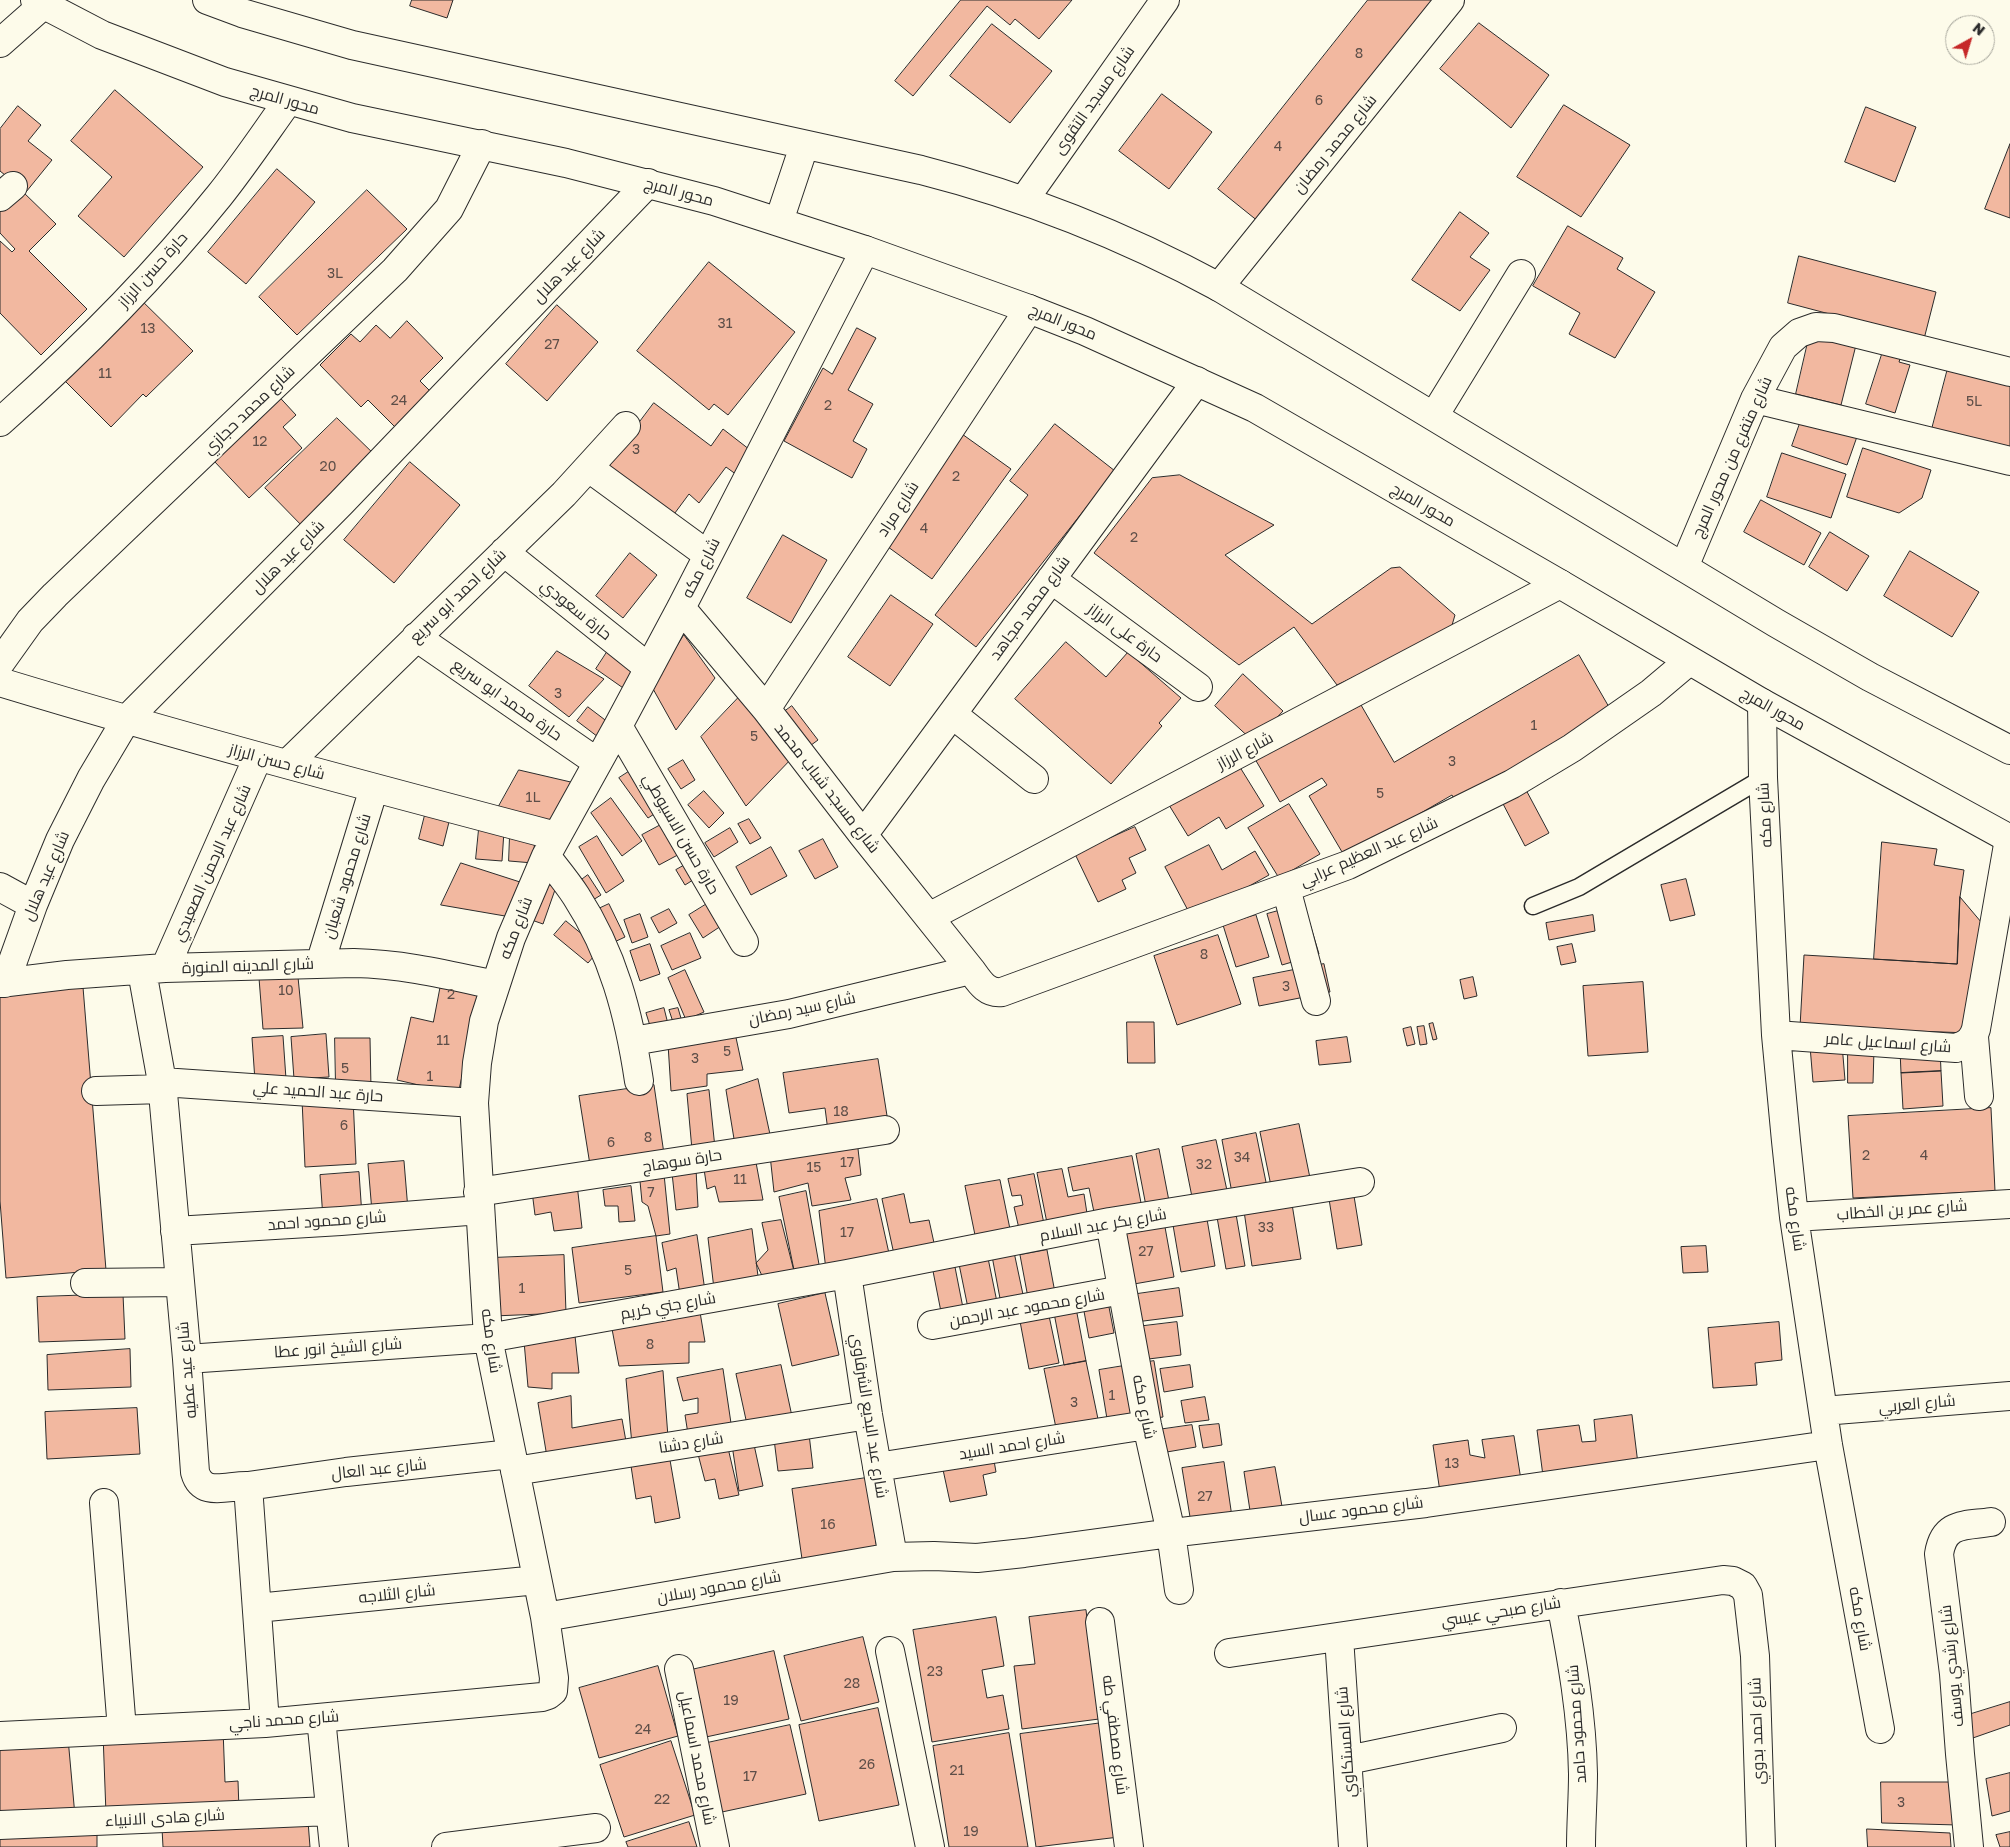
<!DOCTYPE html>
<html>
<head>
<meta charset="utf-8">
<style>
  body { margin:0 }
  #map { position:relative; width:2010px; height:1847px; overflow:hidden; background:#fdfbea; font-family:"Golos Text",sans-serif }
  canvas { display:block }
  .north { position:absolute; left:1945px; top:15px; width:50px; height:50px; box-sizing:border-box; background:#fdfbea; border:1px solid #a9a89e; border-radius:50%; rotate:39deg; font-size:14px; font-weight:700; line-height:20px; text-align:center; color:#2b2b2b }
  .north::after { content:''; display:block; margin:auto; width:18px; height:22px; background:#c62828; clip-path:polygon(50% 0,100% 100%,50% 72%,0 100%) }
</style>
</head>
<body>
<div id="map">
<canvas width="2010" height="1847"></canvas>
<div class="north">N</div>
</div>
<script>
const ctx = document.querySelector('canvas').getContext('2d');
ctx.lineJoin = 'round';
function paint(path, color) {
  ctx.fillStyle = color;
  ctx.fill(path, 'evenodd');
}
function strokePath(path, color, width, dash) {
  ctx.strokeStyle = color;
  ctx.lineWidth = width;
  ctx.lineCap = dash ? 'butt' : 'round';
  ctx.setLineDash(dash || []);
  ctx.stroke(path);
}
function write(font, color, halo, rows, align = 'center') {
  ctx.font = font + ' "Golos Text",Cairo,sans-serif';
  ctx.lineWidth = 4;
  ctx.setLineDash([]);
  ctx.textBaseline = 'middle';
  ctx.strokeStyle = halo;
  ctx.fillStyle = color;
  for (const [text, x, y, turn = 0] of rows) {
    ctx.save();
    ctx.translate(x, y);
    ctx.rotate((+turn || 0) * Math.PI / 180);
    ctx.textAlign = isNaN(turn) ? turn : align;
    if (halo) ctx.strokeText(text, 0, 0);
    ctx.fillText(text, 0, 0);
    ctx.restore();
  }
}
const building = new Path2D(`
  M412 0H453L447 18 410 6Z
  M961 0H1072L1039 39 1015 19 1010 25 987 6 913 96 895 81Z
  M1368 0H1436L1259 222 1218 189Z
  M1479 23 1549 75 1511 128 1440 69Z
  M992 24 1052 71 1010 123 950 76Z
  M115 90 203 167 124 257 78 216 112 177 71 141Z
  M1162 94 1212 132 1169 189 1119 151Z
  M1564 105 1630 145 1581 217 1517 177Z
  M18 106 41 125 28 141 52 160 26 192 0 171V129Z
  M1866 107 1916 127 1895 182 1845 162Z
  M2010 144V218L1985 209Z
  M277 169 315 202 246 284 208 252Z
  M21 190 56 224 29 251 87 309 41 355 0 313V241L12 252 15 249 0 233V210Z
  M367 190 407 229 297 335 259 297Z
  M1460 212 1489 233 1470 257 1490 270 1460 311 1412 280Z
  M1568 226 1623 258 1617 269 1655 292 1615 358 1569 334 1580 313 1533 286Z
  M1799 256 1936 292 1924 339 1788 303Z
  M709 262 795 332 728 415 714 404 709 410 637 351Z
  M135 294 193 351 146 397 143 394 111 427 57 373Z
  M557 305 598 342 547 401 506 364Z
  M407 321 443 358 420 381 435 396 399 431 368 400 361 407 320 365 351 334 360 342 376 325 390 338Z
  M857 328 876 338 848 390 873 404 853 441 867 449 852 478 784 441 823 368 832 374Z
  M1811 329 1857 341 1841 405 1796 394Z
  M1885 345 1903 350 1899 362 1910 365 1895 413 1866 404Z
  M1948 368 2010 386V451L1932 429Z
  M272 389 296 415 283 427 302 448 249 498 214 461 258 421 249 411Z
  M654 403 711 446 723 429 754 453 737 475 726 467 699 503 689 494 669 521 603 471Z
  M1804 412 1859 431 1847 465 1792 446Z
  M337 418 379 459 306 530 265 488Z
  M1055 424 1115 471 976 647 935 615 1028 495 1010 481Z
  M962 434 1011 469 932 579 884 544Z
  M1863 448 1931 470 1922 498 1899 513 1847 497Z
  M1782 453 1846 474 1831 518 1767 497Z
  M410 462 460 505 394 583 344 540Z
  M1180 475 1274 525 1225 555 1312 624 1391 568 1400 567 1455 615 1450 632 1337 685 1294 627 1239 665 1094 553 1152 478Z
  M1761 500 1821 533 1804 565 1744 532Z
  M1830 532 1869 556 1847 591 1809 567Z
  M783 535 827 560 791 623 747 598Z
  M1910 551 1979 592 1952 637 1884 596Z
  M630 553 657 575 623 618 596 596Z
  M891 595 933 624 890 686 848 657Z
  M684 635 715 678 676 730 652 687Z
  M1066 642 1106 677 1128 652 1181 698 1159 723 1162 726 1111 784 1015 699Z
  M611 646 642 666 626 690 596 669Z
  M557 651 604 679 569 717 529 686Z
  M1579 655 1613 714 1457 804 1452 795 1345 857 1309 796 1327 785 1322 778 1280 802 1255 759 1361 705 1394 762Z
  M1243 674 1283 711 1254 742 1215 706Z
  M742 694 794 756 746 806 701 737Z
  M792 706 818 740 803 751 777 717Z
  M588 707 617 729 606 743 577 721Z
  M683 760 695 780 681 789 668 769Z
  M1238 764 1264 806 1226 829 1219 817 1188 836 1169 805Z
  M633 769 662 809 648 818 619 778Z
  M519 770 575 783 549 833 499 806Z
  M1525 788 1549 833 1525 846 1501 800Z
  M704 791 724 813 709 828 688 805Z
  M611 798 642 841 622 856 591 813Z
  M1289 804 1320 854 1279 878 1248 828Z
  M427 807 451 814 443 846 419 839Z
  M749 819 761 838 750 844 738 824Z
  M670 820 687 850 659 865 642 835Z
  M1135 827 1146 850 1129 858 1136 873 1122 880 1126 889 1098 902 1075 854Z
  M730 828 738 842 714 857 705 843Z
  M479 829 504 831 502 861 476 859Z
  M510 835 535 837 533 863 509 861Z
  M597 836 624 881 606 893 579 847Z
  M823 839 838 867 815 879 799 851Z
  M1882 842 1937 849 1934 865 1964 870 1960 897 1957 964 1874 959Z
  M1209 845 1222 870 1255 851 1269 875 1192 918 1165 867Z
  M771 847 787 876 751 895 736 867Z
  M692 861 701 875 685 885 676 870Z
  M461 863 520 882 505 916 441 905Z
  M588 875 601 895 588 903 576 884Z
  M1686 879 1695 915 1670 921 1661 885Z
  M538 881 556 887 543 924 526 918Z
  M1960 897 1987 929 1970 1033 1800 1027 1804 955 1957 964Z
  M710 902 724 924 703 938 689 915Z
  M609 904 625 937 610 944 594 911Z
  M1304 904 1319 954 1282 965 1267 914Z
  M669 909 677 923 659 933 651 918Z
  M640 914 648 937 632 943 624 920Z
  M1256 915 1269 957 1236 967 1223 925Z
  M1593 915 1595 931 1549 940 1546 923Z
  M566 921 600 949 588 963 554 935Z
  M690 933 701 958 672 970 661 946Z
  M1218 935 1241 1004 1177 1025 1154 956Z
  M650 944 660 974 640 981 630 951Z
  M1572 944 1576 962 1561 965 1557 947Z
  M1324 964 1330 992 1259 1006 1253 978Z
  M685 970 704 1012 686 1020 668 978Z
  M298 977 303 1028 263 1029 259 978Z
  M1473 977 1477 996 1464 999 1460 980Z
  M442 979 482 988 458 1094 397 1080 411 1017 433 1022Z
  M1643 982 1648 1052 1588 1056 1583 986Z
  M83 987 106 1270 6 1278 0 1201V993Z
  M664 1008 668 1024 651 1029 646 1013Z
  M678 1008 683 1025 675 1028 669 1010Z
  M1127 1022H1154L1155 1063H1128Z
  M1433 1023 1437 1039 1433 1040 1429 1024Z
  M1424 1026 1427 1044 1420 1045 1417 1027Z
  M1411 1027 1415 1044 1407 1046 1403 1029Z
  M735 1033 743 1070 707 1074V1086L671 1091 668 1044Z
  M326 1034 329 1077 294 1079 291 1037Z
  M283 1036 286 1079 255 1081 252 1038Z
  M1347 1037 1351 1062 1319 1065 1316 1041Z
  M335 1038H370L371 1088H336Z
  M1842 1044 1845 1080 1813 1082 1810 1046Z
  M1940 1048 1941 1071 1901 1073 1900 1050Z
  M1848 1050H1874L1873 1083H1848Z
  M878 1059 888 1122 828 1131 825 1108 789 1113 783 1073Z
  M1941 1071 1943 1106 1903 1109 1901 1073Z
  M758 1079 771 1139 735 1145 726 1090Z
  M654 1085 664 1154 590 1165 579 1096Z
  M709 1090 715 1148 692 1150 687 1094Z
  M353 1097 356 1164 305 1167 302 1099Z
  M1991 1108 1995 1191 1853 1198 1848 1116Z
  M1299 1124 1310 1178 1271 1186 1260 1132Z
  M1256 1133 1267 1187 1232 1193 1222 1140Z
  M857 1140 861 1175 845 1178 851 1200 812 1206 808 1183 774 1192 770 1155Z
  M1216 1140 1228 1195 1193 1202 1182 1147Z
  M1159 1149 1169 1201 1146 1206 1136 1154Z
  M1132 1156 1142 1208 1095 1217 1089 1188 1073 1191 1068 1168Z
  M755 1157 763 1200 719 1202 715 1186 707 1189 704 1169Z
  M404 1161 408 1210 372 1212 368 1164Z
  M696 1169 698 1207 676 1210 672 1173Z
  M1062 1169 1068 1197 1084 1194 1088 1220 1048 1228 1037 1173Z
  M359 1172 362 1216 323 1219 320 1175Z
  M664 1174 670 1234 656 1236 648 1206 642 1202 640 1181Z
  M1034 1174 1045 1229 1020 1233 1014 1207 1023 1205 1021 1195 1012 1196 1008 1179Z
  M1000 1180 1011 1234 976 1240 965 1186Z
  M577 1184 582 1228 554 1231 551 1212 535 1215 532 1191Z
  M631 1186 635 1221 619 1222 618 1206H605L603 1190Z
  M806 1191 820 1270 795 1275 779 1197Z
  M904 1194 910 1223 929 1220 936 1252 895 1259 882 1199Z
  M1354 1196 1362 1245 1337 1249 1329 1199Z
  M877 1199 890 1258 826 1270 819 1211Z
  M1292 1204 1301 1259 1252 1266 1244 1211Z
  M1236 1214 1245 1266 1226 1269 1217 1217Z
  M1207 1219 1215 1266 1181 1272 1173 1225Z
  M781 1220 795 1275 765 1282 756 1263 768 1250 762 1223Z
  M1165 1227 1174 1277 1134 1284 1125 1234Z
  M752 1229 759 1284 714 1289 708 1238Z
  M697 1235 705 1291 680 1295 676 1268 667 1271 662 1243Z
  M656 1236 663 1292 579 1303 572 1248Z
  M1706 1246 1708 1272 1683 1273 1681 1247Z
  M1047 1250 1056 1298 1029 1303 1020 1255Z
  M1014 1252 1025 1304 1002 1309 992 1256Z
  M564 1255 566 1313 493 1316 491 1258Z
  M988 1258 998 1307 969 1313 959 1264Z
  M954 1262 964 1313 942 1317 932 1266Z
  M1179 1288 1183 1316 1120 1324 1116 1297Z
  M825 1293 839 1355 792 1366 778 1304Z
  M123 1294 125 1339 39 1342 37 1297Z
  M1108 1302 1114 1333 1089 1338 1083 1306Z
  M1076 1308 1086 1361 1064 1365 1054 1313Z
  M1048 1311 1059 1363 1029 1369 1019 1316Z
  M700 1312 705 1342H689V1363L619 1366 612 1329Z
  M1177 1322 1181 1355 1124 1362 1119 1329Z
  M1779 1322 1782 1360 1755 1363 1757 1385 1713 1388 1708 1328Z
  M575 1336 579 1373H552V1389L528 1387 524 1341Z
  M130 1349 131 1387 48 1390 47 1355Z
  M1086 1361 1098 1419 1056 1428 1044 1369Z
  M1154 1361 1163 1417 1108 1425 1099 1370Z
  M781 1365 793 1421 748 1429 736 1374Z
  M1190 1365 1193 1387 1164 1392 1160 1369Z
  M723 1369 732 1430 688 1434 685 1415 698 1413V1398L683 1401 677 1378Z
  M663 1371 668 1437 632 1445 626 1379Z
  M571 1396 572 1428 622 1419 627 1447 548 1463 538 1403Z
  M1205 1397 1209 1420 1185 1423 1181 1401Z
  M137 1408 140 1454 47 1459 45 1412Z
  M1632 1415 1638 1464 1543 1476 1537 1430 1579 1425 1582 1442 1596 1441 1594 1420Z
  M1219 1424 1222 1445 1203 1448 1199 1426Z
  M1192 1425 1196 1447 1161 1453 1157 1430Z
  M809 1434 813 1468 778 1471 774 1439Z
  M1514 1436 1521 1480 1440 1492 1433 1445 1468 1440 1470 1455 1485 1458 1482 1440Z
  M753 1440 763 1486 739 1491 732 1445Z
  M728 1448 739 1495 719 1499 715 1479 705 1481 698 1454Z
  M993 1455 996 1472 983 1475 987 1495 950 1502 942 1465Z
  M670 1460 680 1518 655 1523 651 1496 636 1499 631 1466Z
  M1224 1462 1232 1517 1191 1523 1182 1468Z
  M1275 1467 1283 1512 1251 1517 1244 1472Z
  M866 1478 877 1549 802 1559 792 1489Z
  M1086 1610 1099 1719 1022 1729 1014 1666 1035 1664 1029 1617Z
  M996 1617 1004 1666 982 1670 987 1698 1003 1695 1009 1729 932 1742 913 1630Z
  M863 1637 879 1702 801 1721 784 1656Z
  M774 1651 789 1719 706 1737 691 1670Z
  M658 1666 678 1736 599 1758 579 1688Z
  M2010 1702V1725L1970 1739 1968 1715Z
  M878 1708 899 1805 819 1821 799 1725Z
  M1102 1723 1119 1837 1036 1847 1020 1734Z
  M790 1725 806 1794 722 1812 707 1743Z
  M223 1729 225 1782 238 1781 239 1810 106 1814 103 1734Z
  M1009 1733 1028 1847H949L933 1746Z
  M68 1738 75 1816 0 1822V1744Z
  M671 1741 695 1815 624 1837 600 1765Z
  M2010 1773V1811L1992 1816 1986 1779Z
  M1881 1782H1956L1958 1825 1882 1823Z
  M308 1821 310 1847H163L162 1828Z
  M689 1822 697 1847H628L626 1842Z
  M97 1829V1847H0V1832Z
  M1867 1829 1950 1833 1951 1847H1868Z
  M2010 1832V1847H2000L1996 1835Z`);
const service = new Path2D(`
  M1533 906 1579 887 1763 778`);
const minor = new Path2D(`
  M0 197 13 186
  M1024 200 1165 0
  M1219 287 1450 0
  M1755 399 2010 461
  M1434 416 1521 274
  M0 422C78 353 153 278 219 196 243 166 265 133 288 101
  M589 468 708 555
  M504 552 649 668
  M1684 567 1755 399 1783 347 1799 333 1816 327 1834 328 2010 372
  M1051 579 1198 687
  M681 608 766 709 863 835 971 970C979 981 986 994 1002 992L1348 865 1512 784 1572 748 1651 693 1689 661
  M416 637 597 762
  M0 663 30 621 55 595 395 270 449 209 482 144
  M0 682C184 738 370 787 556 836
  M1762 703 1763 778 1776 1035 1786 1141 1794 1217 1828 1445 1880 1729
  M766 709 1029 309
  M952 714 1034 779
  M618 726 744 942
  M287 764 564 494 626 426
  M863 835 1197 381
  M546 856C556 869 567 882 576 896 613 953 629 1014 639 1081
  M0 887 33 905
  M1286 888 1316 1001
  M929 917 1560 584
  M320 964 374 788
  M165 968 258 757
  M142 971 162 1082 187 1359 195 1472C202 1498 228 1485 248 1486L265 1723
  M0 983 67 975 165 968 354 963C403 964 448 975 495 985
  M5 983 33 905 60 840 91 779 126 720 341 503 648 183
  M1776 1035 1956 1048C1967 1044 1973 1040 1976 1029L2009 839
  M1974 1037 1979 1096
  M633 1041 789 1014 971 970
  M162 1082 474 1103
  M96 1091 163 1089
  M478 1192 885 1130
  M1794 1217 2010 1204
  M1110 1222 1147 1425 1171 1533 1179 1590
  M175 1231 341 1221 480 1210
  M847 1274 868 1415 893 1557
  M85 1283 180 1282
  M932 1325 1122 1290
  M187 1359 488 1338 847 1274 1110 1222 1360 1182
  M1823 1411 2010 1396
  M877 1467 1147 1425
  M515 1471 868 1415
  M248 1486 346 1472 511 1454
  M104 1503 122 1730
  M1561 1603C1572 1659 1582 1716 1583 1774 1583 1798 1581 1823 1581 1847
  M257 1608 537 1580
  M545 1617 893 1557 934 1556 977 1558 1024 1553 1171 1533 1426 1503 1828 1445
  M1100 1622 1129 1847
  M1339 1637 1353 1847
  M890 1651 930 1847
  M1229 1653 1723 1580 1733 1581 1743 1586 1748 1595 1755 1656 1761 1847
  M679 1669 715 1847
  M321 1718 334 1847
  M0 1736 265 1723 542 1697 548 1695 553 1691 554 1678 545 1617 488 1338 474 1103 477 1063 484 1021 511 938 546 856 618 726 681 608 865 250
  M1348 1760 1502 1728
  M0 1825 330 1811
  M446 1847 596 1828
  M1969 1847 1960 1754 1954 1674 1939 1554C1944 1522 1964 1526 1991 1522`);
const tertiary = new Path2D(`
  M0 43 43 5`);
const secondary = new Path2D(`
  M35 0 102 35 225 82 352 118 566 163 714 201 865 250 1029 309 1085 331 1255 408 1560 584 1762 703 2010 839
  M207 0 242 13 352 45 921 170C1027 197 1123 235 1219 287L1776 623 1870 677 2010 750
  M779 221 804 146`);
const numberNames = [
  ["8",1359,54],
  ["6",1319,101],
  ["4",1278,147],
  ["3L",335,274],
  ["31",725,324],
  ["13",148,329],
  ["27",552,345],
  ["11",105,374],
  ["24",399,401],
  ["5L",1974,402],
  ["2",828,406],
  ["12",260,442],
  ["3",636,450],
  ["20",328,467],
  ["2",956,477],
  ["4",924,529],
  ["2",1134,538],
  ["3",558,694],
  ["1",1534,726],
  ["5",754,737],
  ["3",1452,762],
  ["5",1380,794],
  ["1L",533,798],
  ["8",1204,955],
  ["3",1286,987],
  ["10",286,991],
  ["2",451,995],
  ["11",443,1041],
  ["5",727,1052],
  ["3",695,1059],
  ["5",345,1069],
  ["1",430,1077],
  ["18",841,1112],
  ["6",344,1126],
  ["8",648,1138],
  ["6",611,1143],
  ["2",1866,1156],
  ["4",1924,1156],
  ["34",1242,1158],
  ["17",847,1163],
  ["32",1204,1165],
  ["15",814,1168],
  ["11",740,1180],
  ["7",651,1193],
  ["33",1266,1228],
  ["17",847,1233],
  ["27",1146,1252],
  ["5",628,1271],
  ["1",522,1289],
  ["8",650,1345],
  ["1",1112,1396],
  ["3",1074,1403],
  ["13",1452,1464],
  ["27",1205,1497],
  ["16",828,1525],
  ["23",935,1672],
  ["28",852,1684],
  ["19",731,1701],
  ["24",643,1730],
  ["26",867,1765],
  ["21",957,1771],
  ["17",750,1777],
  ["22",662,1800],
  ["3",1901,1803],
  ["19",971,1832]
];
const streetNames = [
  ["محور المرج",285,100,16],
  ["شارع مسجد التقوى",1094,100,-55],
  ["شارع محمد رمضان",1335,144,-51],
  ["محور المرج",679,192,15],
  ["شارع عيد هلال",569,266,-46],
  ["حارة حسن الرزاز",153,270,-48],
  ["محور المرج",1063,322,22],
  ["شارع محمد حجازي",249,410,-44],
  ["شارع متفرع من محور المرج",1732,457,-66],
  ["محور المرج",1423,505,30],
  ["شارع مراد",898,509,-57],
  ["شارع عيد هلال",288,557,-45],
  ["شارع مكه",701,568,-63],
  ["شارع احمد ابو سريع",458,596,-44],
  ["شارع محمد مجاهد",1030,608,-54],
  ["حارة سعودي",576,610,39],
  ["حارة على الرزاز",1125,633,36],
  ["حارة محمد ابو سريع",507,700,35],
  ["محور المرج",1773,709,29],
  ["شارع الرزاز",1245,751,-28],
  ["شارع حسن الرزاز",277,762,15],
  ["شارع مسجد شباب محمد",827,788,52],
  ["شارع مكه",1765,815,-93],
  ["حارة حسن الاسيوطي",681,834,60],
  ["شارع عبد العظيم عرابي",1369,852,-24],
  ["شارع عبد الرحمن الصعيدي",212,863,-66],
  ["شارع عيد هلال",46,876,-67],
  ["شارع محمود شعبان",347,876,-73],
  ["شارع مكه",516,928,-69],
  ["شارع المدينه المنورة",248,966,-2],
  ["شارع سيد رمضان",802,1009,-12],
  ["شارع اسماعيل عامر",1888,1043,4],
  ["حارة عبد الحميد علي",318,1092,4],
  ["حارة سوهاج",682,1161,-9],
  ["شارع عمر بن الخطاب",1902,1210,-4],
  ["شارع مكه",1795,1219,82],
  ["شارع محمود احمد",327,1221,-4],
  ["شارع بكر عبد السلام",1103,1225,-10],
  ["شارع جني كريم",668,1306,-10],
  ["شارع محمود عبد الرحمن",1027,1308,-10],
  ["شارع مكه",491,1341,82],
  ["شارع الشيخ انور عطا",338,1348,-4],
  ["شارع عيد عطيه",187,1370,-95],
  ["شارع العربي",1917,1404,-5],
  ["شارع مكه",1144,1407,79],
  ["شارع عبد البديع الشرقاوي",869,1416,81],
  ["شارع دشنا",691,1443,-9],
  ["شارع احمد السيد",1012,1446,-9],
  ["شارع عبد العال",379,1469,-6],
  ["شارع محمود عسال",1361,1510,-7],
  ["شارع محمود رسلان",719,1587,-10],
  ["شارع الثلاجه",397,1594,-6],
  ["شارع صبحي عيسي",1501,1612,-9],
  ["شارع مكه",1860,1619,80],
  ["شارع رشدي يوسف",1952,1666,-96],
  ["شارع محمد ناجي",284,1720,-4],
  ["شارع محمود حامد",1577,1724,-94],
  ["شارع احمد بدوي",1757,1731,-92],
  ["شارع مصطفي طه",1115,1735,83],
  ["شارع المستكاوي",1346,1742,-94],
  ["شارع محمد اسماعيل",697,1758,79],
  ["شارع هادى الانبياء",165,1818,-3]
];
paint(building, '#f2b8a0');
strokePath(building, '#2b2b2b', 1);
strokePath(service, '#2b2b2b', 19);
strokePath(minor, '#2b2b2b', 30);
strokePath(tertiary, '#2b2b2b', 30);
strokePath(secondary, '#2b2b2b', 30);
strokePath(service, '#fdfbea', 16);
strokePath(minor, '#fdfbea', 28);
strokePath(tertiary, '#fdfbea', 28);
strokePath(secondary, '#fdfbea', 28);
write('14px', '#5d4e48', null, numberNames);
write('16px', '#2b2b2b', '#fdfbea', streetNames);
</script>
</body>
</html>
